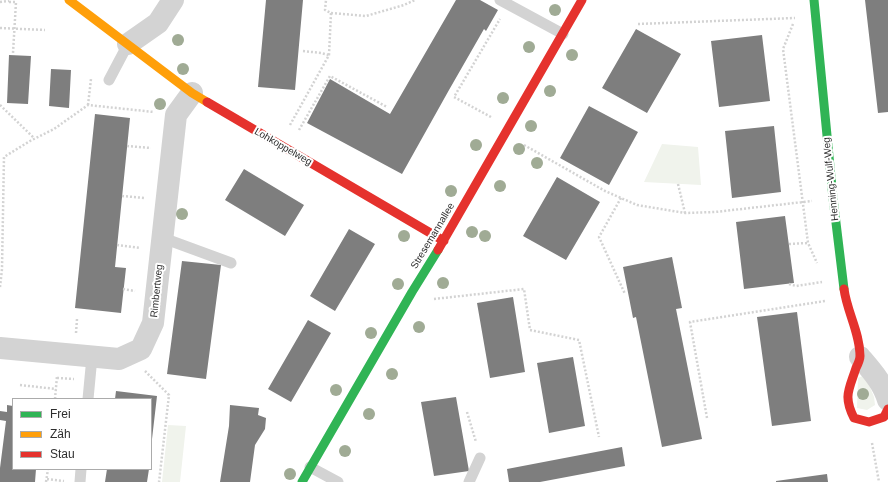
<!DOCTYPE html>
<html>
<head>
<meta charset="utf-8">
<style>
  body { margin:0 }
  #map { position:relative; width:888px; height:482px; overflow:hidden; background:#fff; font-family:Helvetica,sans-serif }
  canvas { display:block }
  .legend { position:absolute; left:12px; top:398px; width:140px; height:72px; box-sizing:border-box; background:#fff; border:1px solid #ababab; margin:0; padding:5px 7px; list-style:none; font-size:12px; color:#2e2e2e }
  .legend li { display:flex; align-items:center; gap:8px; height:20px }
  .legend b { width:20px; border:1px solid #ababab }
</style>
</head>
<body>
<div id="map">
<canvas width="888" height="482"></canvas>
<ul class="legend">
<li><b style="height:5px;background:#30b455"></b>Frei</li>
<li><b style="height:5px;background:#ff9f0a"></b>Zäh</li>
<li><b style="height:5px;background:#e5322d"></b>Stau</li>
</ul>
</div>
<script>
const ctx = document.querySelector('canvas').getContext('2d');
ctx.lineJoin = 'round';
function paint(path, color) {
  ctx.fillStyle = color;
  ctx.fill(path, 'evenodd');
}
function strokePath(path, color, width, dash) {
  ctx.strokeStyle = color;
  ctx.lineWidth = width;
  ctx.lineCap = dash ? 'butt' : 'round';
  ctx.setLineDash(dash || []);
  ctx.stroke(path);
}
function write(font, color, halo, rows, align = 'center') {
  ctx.font = font + ' Helvetica,sans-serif';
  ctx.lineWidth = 4;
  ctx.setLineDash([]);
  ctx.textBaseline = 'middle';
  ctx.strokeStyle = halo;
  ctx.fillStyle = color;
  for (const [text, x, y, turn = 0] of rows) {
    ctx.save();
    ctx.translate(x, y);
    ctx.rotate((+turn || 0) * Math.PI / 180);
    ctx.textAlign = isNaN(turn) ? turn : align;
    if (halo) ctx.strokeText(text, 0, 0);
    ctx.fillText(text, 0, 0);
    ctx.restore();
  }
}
const green = new Path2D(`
  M662 144 698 147 701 185 644 182Z
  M865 375 874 397 875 405 867 410 857 408 858 378Z
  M168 425 186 426 180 482H162Z`);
const building = new Path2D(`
  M266 0H303L295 90 258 87Z
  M456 0H480L498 10 486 31 484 29 449 90 402 174 307 123 330 79 390 114Z
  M865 0H888V112L878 113Z
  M636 29 681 54 647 113 602 88Z
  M762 35 770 101 719 107 711 41Z
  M9 55 31 56 28 104 7 103Z
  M51 69 71 70 69 108 49 106Z
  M589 106 638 132 609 185 560 158Z
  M95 114 130 118 115 267 126 268 121 313 75 308Z
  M774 126 781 192 732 198 725 131Z
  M244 169 304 205 285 236 225 200Z
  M557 177 600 202 566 260 523 236Z
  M785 216 794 283 744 289 736 222Z
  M349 229 375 244 335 311 310 296Z
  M672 257 682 308 676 309 702 439 662 447 636 317 633 318 623 267Z
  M182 261 221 265 206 379 167 374Z
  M513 297 525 372 490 378 477 303Z
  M797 312 811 421 772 426 757 317Z
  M308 320 331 333 291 402 268 389Z
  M573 357 585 426 549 433 537 363Z
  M116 391 157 396 152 439H151V399H115Z
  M456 397 469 471 434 476 421 402Z
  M7 405 13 406V469H36L35 482H0V468L6 421 0 420V411L7 412Z
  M230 405 259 408 258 415 266 418 265 429 255 445 250 482H220L229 426Z
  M622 447 625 466 540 482H509L507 469Z
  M107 469H149L147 482H105Z
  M827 474 828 482H776V481Z`);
const path = new Path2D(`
  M0 2 9 1
  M9 2H16L13 53
  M331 13 366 16 404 5 415 0
  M638 24 795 18
  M793 24 783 49 808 243 817 263
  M0 28 45 30
  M303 51 321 53 329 55
  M0 105 34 138
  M88 105 91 79
  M491 117 454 97 500 19
  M290 125 329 55 331 13 325 10 326 0
  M299 130 330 76 387 107
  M524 145 605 191 637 205 685 213 715 212 812 201
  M127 146 151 148
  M678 184 685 213
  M122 196 145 198
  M621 198 599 237 625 294
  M789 244 808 243
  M117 245 140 248
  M789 284 796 286 822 282
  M0 287 2 269 4 157 30 141 54 129 88 105 154 112
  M123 289 135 291
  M434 299 524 289 530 330 579 340 599 437
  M76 333 77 319
  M145 371 169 395 159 482
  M57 378 74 379
  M20 385 56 389
  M55 399 57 376
  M467 412 476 442
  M707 418 690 322 825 301
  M872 443 879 482
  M47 479 64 481
  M46 482 48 469`);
const lane = new Path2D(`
  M500 0 563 34
  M109 80 128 44
  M163 238 231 263
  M88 399 92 357
  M310 467 338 482
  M80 482 81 469
  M469 482 480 458`);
const street = new Path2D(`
  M128 44 158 23 173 0
  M0 348 119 359 141 349 153 323 176 115 192 93
  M860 357C871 370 883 383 888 400`);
const fast = new Path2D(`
  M814 0 833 198 844 289
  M302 482 412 292 438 250`);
const slow = new Path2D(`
  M69 0 192 93 207 102`);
const jam = new Path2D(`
  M207 102 444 241
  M438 250 582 0
  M844 289C847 312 860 333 860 356 860 360 858 364 856 368 849 390 843 396 854 418L869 422 884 417 888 409`);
const trees = [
  [555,10],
  [178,40],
  [529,47],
  [572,55],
  [183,69],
  [550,91],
  [503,98],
  [160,104],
  [531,126],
  [476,145],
  [519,149],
  [537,163],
  [500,186],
  [451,191],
  [182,214],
  [472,232],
  [404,236],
  [485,236],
  [443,283],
  [398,284],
  [419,327],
  [371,333],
  [392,374],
  [336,390],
  [863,394],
  [369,414],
  [345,451],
  [290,474]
];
const streetNames = [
  ["Lohkoppelweg",283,147,30],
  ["Henning-Wulf-Weg",831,179,-96],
  ["Stresemannallee",433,236,-59],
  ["Rimbertweg",157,291,-84]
];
paint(green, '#f0f3ec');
paint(building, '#7e7e7e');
strokePath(path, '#d3d3d3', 2.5, [2, 2]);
strokePath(lane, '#d3d3d3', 11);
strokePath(street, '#d3d3d3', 22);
strokePath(fast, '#30b455', 9);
strokePath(slow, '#ff9f0a', 9);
strokePath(jam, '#e5322d', 9);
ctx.fillStyle = '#a0ab95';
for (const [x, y] of trees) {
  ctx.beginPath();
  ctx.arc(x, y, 6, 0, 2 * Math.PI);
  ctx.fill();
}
write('10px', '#2e2e2e', '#fff', streetNames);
</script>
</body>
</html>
